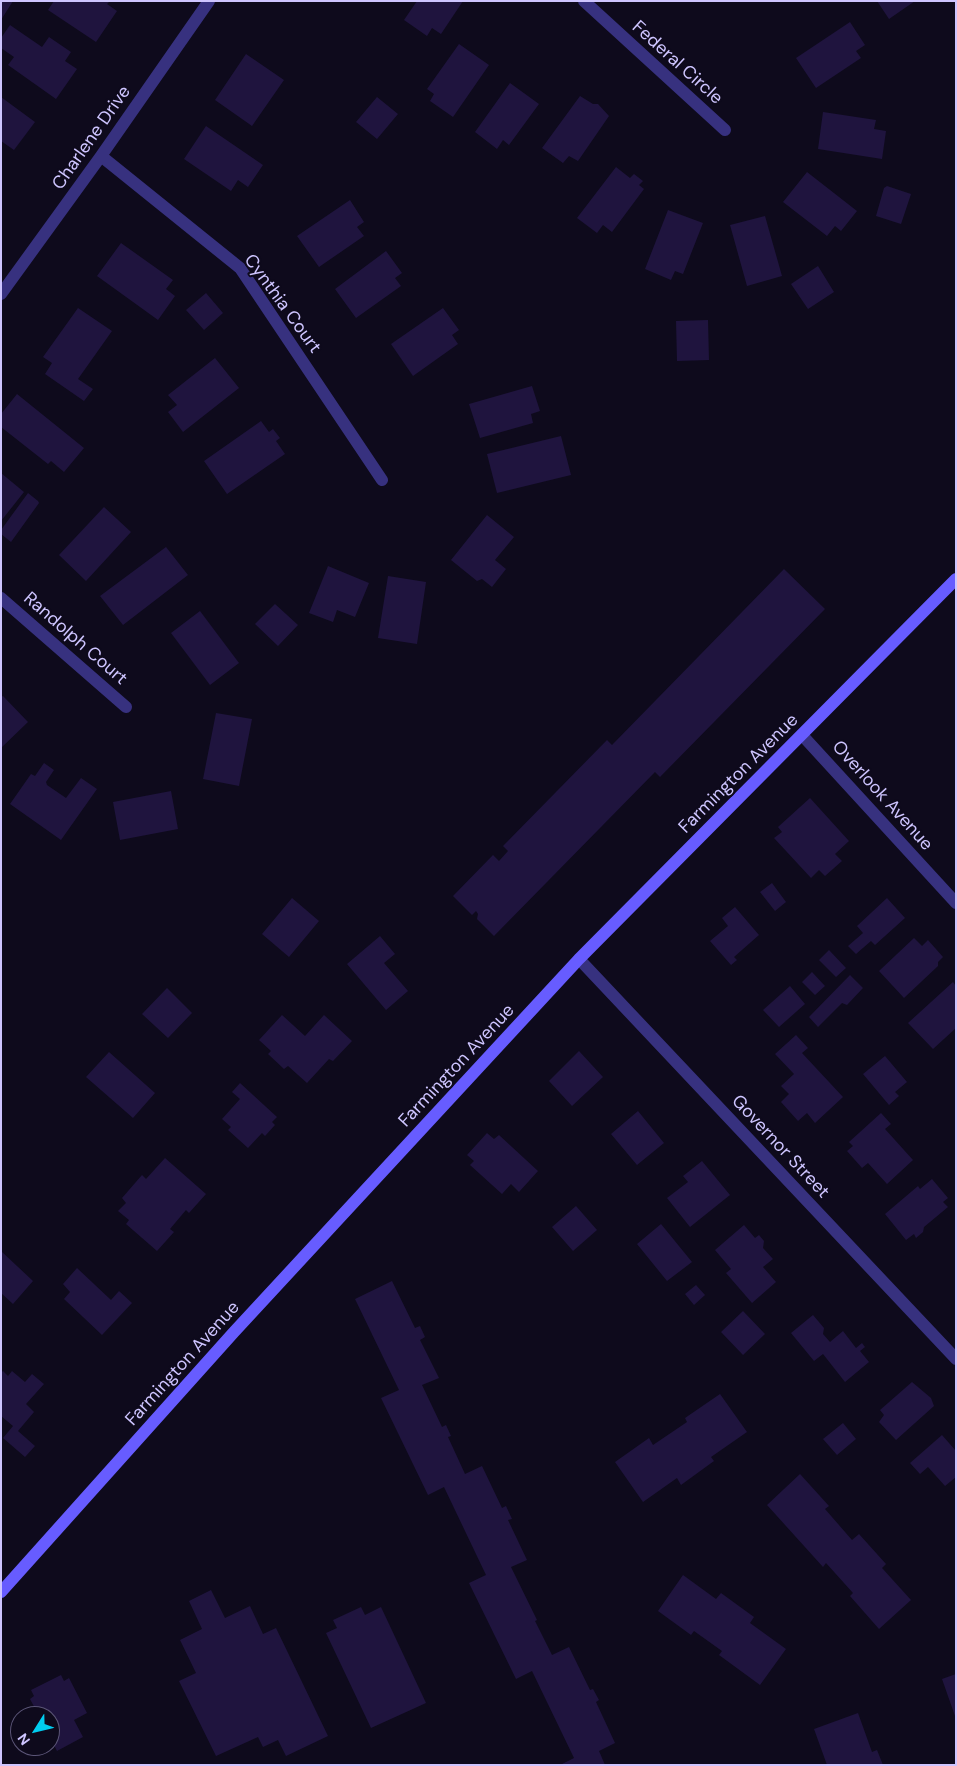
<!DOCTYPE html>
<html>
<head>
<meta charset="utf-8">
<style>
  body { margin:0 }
  #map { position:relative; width:957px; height:1766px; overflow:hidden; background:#0e0a1c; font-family:"DM Sans",sans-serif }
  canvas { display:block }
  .frame { position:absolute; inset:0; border:2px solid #cec5ff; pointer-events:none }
  .north { position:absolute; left:10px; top:1706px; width:50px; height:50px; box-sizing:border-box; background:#0e0a1c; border:1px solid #5b5577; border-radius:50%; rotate:234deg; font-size:14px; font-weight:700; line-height:20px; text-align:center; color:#cec5ff }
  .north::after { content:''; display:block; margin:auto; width:18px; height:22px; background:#00cdf0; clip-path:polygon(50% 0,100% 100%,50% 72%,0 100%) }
</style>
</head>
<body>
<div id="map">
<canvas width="957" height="1766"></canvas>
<div class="frame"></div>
<div class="north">N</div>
</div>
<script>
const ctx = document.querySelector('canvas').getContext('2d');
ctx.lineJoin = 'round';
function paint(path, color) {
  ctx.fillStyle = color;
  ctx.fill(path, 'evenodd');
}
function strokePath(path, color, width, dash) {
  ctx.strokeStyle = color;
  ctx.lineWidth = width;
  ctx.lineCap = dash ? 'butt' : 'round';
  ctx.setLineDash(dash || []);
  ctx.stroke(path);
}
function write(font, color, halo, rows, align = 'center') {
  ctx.font = font + ' "DM Sans",sans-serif';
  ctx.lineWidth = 4;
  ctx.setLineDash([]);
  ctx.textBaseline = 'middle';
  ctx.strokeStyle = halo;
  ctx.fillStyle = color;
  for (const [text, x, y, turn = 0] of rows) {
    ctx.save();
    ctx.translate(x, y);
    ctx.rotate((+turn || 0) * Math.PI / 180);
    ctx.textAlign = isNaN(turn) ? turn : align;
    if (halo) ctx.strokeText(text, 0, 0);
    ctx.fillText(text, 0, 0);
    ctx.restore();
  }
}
const building = new Path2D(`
  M1 1H13L1 20Z
  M54 1H110L107 4 117 11 96 42 48 10Z
  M417 1H463L441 34 432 28 427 36 404 20Z
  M877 1H915L889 19Z
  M850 22 865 45 856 51 861 58 816 88 796 58Z
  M10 25 42 47 49 37 71 52 65 61 77 69 56 99 8 65 14 57 1 48V38Z
  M459 44 489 65 453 117 430 101 434 94 427 89Z
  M246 54 284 80 252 126 215 100Z
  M510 83 539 104 509 145 503 140 497 149 475 132Z
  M580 96 593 104H598L609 116 578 161 569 156 563 163 542 148Z
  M1 97 35 122 14 150 1 141Z
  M377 97 398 114 377 139 356 122Z
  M823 112 876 120 874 129 886 131 882 159 818 149Z
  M206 126 263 165 248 187 238 180 231 191 184 159Z
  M616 167 630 178 634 174 643 181 639 185 644 189 612 232 603 225 597 233 577 218Z
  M807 172 857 211 841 231 835 226 827 236 783 202Z
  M887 186 911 194 901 224 876 216 884 188Z
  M350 200 364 222 357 227 364 236 319 267 297 236Z
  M668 210 703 223 683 274 675 271 671 280 645 269Z
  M765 216 782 276 747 286 730 225Z
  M121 243 173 280 166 289 175 296 158 320 97 276Z
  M386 251 402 273 395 278 401 286 356 318 335 289Z
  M818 266 834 292 808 309 791 284Z
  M206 293 223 313 204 330 186 310Z
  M78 308 112 331 78 379 93 389 84 401 45 374 52 363 43 357Z
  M443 308 459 330 452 335 458 344 413 376 391 344Z
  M708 320 709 360 677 361 676 321Z
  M215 358 239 388 183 432 168 412 177 405 168 395Z
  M532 386 540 411 531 414 533 423 480 438 469 404Z
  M17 394 84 448 64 472 51 461 48 464 1 427V414Z
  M261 421 269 432 273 429 280 438 276 441 285 454 227 494 204 461Z
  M561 436 571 475 497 493 487 454Z
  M1 473 24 492 1 521Z
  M28 493 38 501 39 503 11 542 1 534V530Z
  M104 507 131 532 86 581 59 555Z
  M487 515 514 537 495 560 506 569 492 587 482 579 477 581 451 560Z
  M166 547 188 575 123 625 100 596Z
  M328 566 369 583 355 617 337 610 333 622 309 613Z
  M784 569 825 609 660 777 655 772 494 936 477 919 478 914 476 911 472 915 453 896 493 855 499 861 508 851 503 846 607 740 612 745Z
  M388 576 426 582 417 644 378 638Z
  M275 604 298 625 278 646 255 624Z
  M200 611 239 663 210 685 171 633Z
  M3 696 28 722 1 748V697Z
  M216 713 252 719 239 786 203 779Z
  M44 763 54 770 46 782 47 785 66 798 81 778 97 789 61 840 10 804 31 774 35 776Z
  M171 791 178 829 120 840 113 802Z
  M810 798 849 841 835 854 842 861 825 876 819 870 811 878 774 838 782 832 778 827Z
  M772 883 786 902 775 911 760 892Z
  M292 898 319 921 289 957 262 934Z
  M887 898 905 918 875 945 871 941 856 954 848 946 863 933 857 926Z
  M735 907 759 935 734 957 737 960 731 965 710 941 728 926 722 918Z
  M380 936 395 954 384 963 408 991 386 1010 347 964Z
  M914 938 922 946 928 940 943 957 938 962V966L904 998 879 971Z
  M829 950 846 968 836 977 819 960Z
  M812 972 825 986 815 995 802 982Z
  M850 975 863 988 847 1005 842 1003 818 1027 809 1017Z
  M953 982 956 986V1028L933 1049 908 1023Z
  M790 986 805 1004 779 1027 763 1010Z
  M167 988 192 1013 168 1038 142 1014Z
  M282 1015 305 1036 324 1015 352 1041 333 1061 329 1059 307 1083 288 1066 284 1069 268 1054 271 1051 259 1040Z
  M796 1035 808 1048 802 1053 843 1097 815 1123 807 1113 798 1121 781 1102 789 1094 781 1086 794 1074 775 1054Z
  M579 1051 603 1077 572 1106 549 1081Z
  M109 1052 155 1093 133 1118 86 1077Z
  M885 1056 907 1082 895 1092 899 1096 889 1105 863 1074Z
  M240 1083 277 1117 272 1122 275 1125 265 1136 262 1133 248 1148 228 1130 231 1127 222 1119 240 1099 232 1092Z
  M638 1111 664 1143 637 1165 611 1134Z
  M881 1113 891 1124 885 1129 913 1160 887 1184 868 1163 862 1168 847 1151 853 1146 849 1142Z
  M487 1133 494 1139 499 1135 538 1171 519 1192 511 1184 502 1194 470 1165 474 1161 467 1155Z
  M165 1158 206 1194 189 1213 186 1210 170 1229 174 1232 157 1251 126 1224 129 1220 118 1211 126 1203 122 1198 142 1175 146 1179Z
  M702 1161 730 1195 690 1227 667 1198 688 1182 683 1176Z
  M932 1179 948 1198 943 1202 948 1207 924 1227 923 1232 916 1238 914 1234 906 1240 885 1214 918 1186 920 1189Z
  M576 1206 597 1230 573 1251 552 1227Z
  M661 1224 692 1262 667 1281 637 1244Z
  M744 1225 755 1238 759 1235 764 1241 763 1248 773 1259 763 1267 776 1282 752 1303 726 1273 731 1269 715 1250Z
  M1 1251 33 1281 13 1304 1 1293Z
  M77 1268 111 1300 119 1291 132 1303 102 1335 64 1299 70 1292 63 1284Z
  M392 1281 415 1328 420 1326 425 1337 420 1340 439 1378 422 1385 442 1427 446 1425 451 1436 448 1437 465 1474 482 1466 502 1508 506 1506 512 1519 508 1520 527 1560 511 1567 537 1620 535 1621 552 1655 569 1647 590 1690 593 1689 599 1700 596 1702 615 1743 599 1751 605 1765H560L574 1758 532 1671 516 1679 469 1583 486 1575 444 1487 428 1495 381 1398 399 1390 355 1299Z
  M696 1285 705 1295 694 1305 685 1294Z
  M743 1311 765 1334 743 1355 721 1332Z
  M813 1315 824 1328 823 1334 830 1342 843 1331 856 1348 862 1343 865 1347 860 1351 869 1362 845 1382 823 1354 814 1361 791 1333Z
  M3 1371 8 1376 12 1371 25 1382 32 1374 44 1384 26 1404 34 1412 18 1431 35 1446 25 1457 3 1438 13 1426 1 1416V1373Z
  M912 1382 931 1398 934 1406 896 1440 879 1422 884 1415 880 1410Z
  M720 1394 747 1432 711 1457 714 1461 681 1485 677 1478 643 1502 615 1462 649 1438 653 1445 687 1422 685 1418Z
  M843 1423 856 1439 837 1455 823 1439Z
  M942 1435 956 1451V1477L945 1486 928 1467 920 1474 910 1463Z
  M800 1474 829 1506 825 1509 852 1540 859 1534 886 1564 882 1568 911 1600 879 1629 850 1596 853 1593 826 1563 823 1567 767 1505Z
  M683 1575 716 1599 721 1593 754 1617 750 1623 786 1649 760 1685 719 1655 722 1651 694 1631 691 1635 658 1611Z
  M211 1590 225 1618 250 1606 263 1634 276 1628 328 1736 286 1756 278 1740 263 1747 258 1737 216 1756 179 1681 196 1673 180 1640 202 1629 189 1601Z
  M361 1607 365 1615 381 1607 426 1703 371 1728 326 1633 337 1628 333 1620Z
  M956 1674V1716H955L942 1679Z
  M61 1675 64 1681 69 1678 87 1713 74 1720 83 1737 57 1751 50 1737V1716H39L30 1699 34 1696 31 1690Z
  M858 1713 872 1752 877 1750 883 1765H827L814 1729Z`);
const street = new Path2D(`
  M584 1 725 130
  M101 156 240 268 382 480
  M1 294 101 156 209 1
  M1 598 126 707
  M802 735 956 903
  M579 959 956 1359`);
const secondary = new Path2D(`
  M1 1592 234 1332 579 959 956 579`);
const streetNames = [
  ["Federal Circle",677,63,42],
  ["Charlene Drive",92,138,-55],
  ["Cynthia Court",282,304,54],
  ["Randolph Court",75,639,41],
  ["Farmington Avenue",739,774,-45],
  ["Overlook Avenue",882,796,48],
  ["Farmington Avenue",457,1066,-47],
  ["Governor Street",780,1147,47],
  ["Farmington Avenue",183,1364,-48]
];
paint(building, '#1f143e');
strokePath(street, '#37317f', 12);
strokePath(secondary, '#675cff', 12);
write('18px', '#cec5ff', '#0e0a1c', streetNames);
</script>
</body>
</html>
